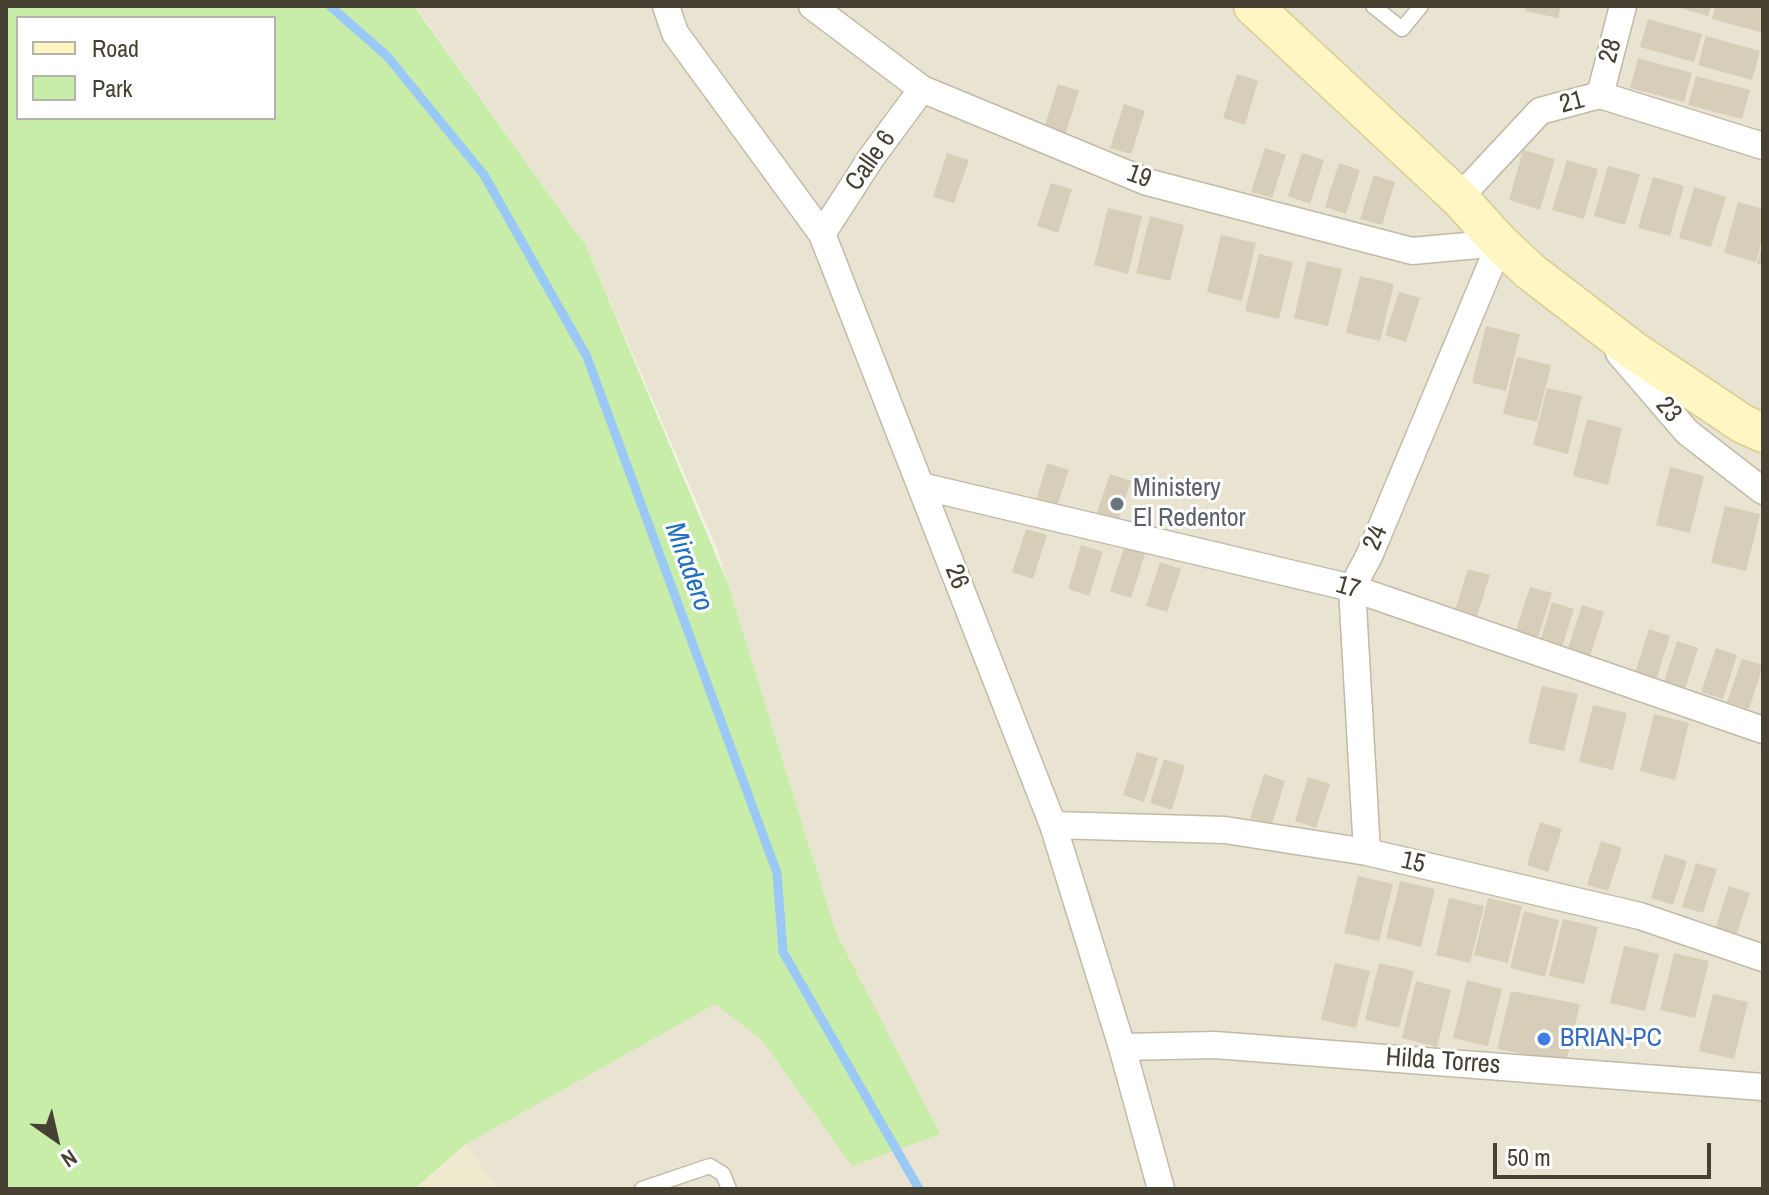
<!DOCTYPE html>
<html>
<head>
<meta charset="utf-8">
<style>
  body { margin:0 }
  #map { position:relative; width:1769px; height:1195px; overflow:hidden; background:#f4f1e5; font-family:"Archivo Narrow",sans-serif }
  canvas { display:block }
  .frame { position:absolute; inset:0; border:8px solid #474134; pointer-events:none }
  .legend { position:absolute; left:16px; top:16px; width:260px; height:104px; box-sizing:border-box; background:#fff; border:2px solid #b5b3ae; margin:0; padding:10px 14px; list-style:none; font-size:24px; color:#474134 }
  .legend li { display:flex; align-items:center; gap:16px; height:40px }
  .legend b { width:40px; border:2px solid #b5b3ae }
  .north { position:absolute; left:16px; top:1099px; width:80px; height:80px; -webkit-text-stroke:6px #fff; paint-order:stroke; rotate:146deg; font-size:22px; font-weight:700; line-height:32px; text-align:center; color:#474134 }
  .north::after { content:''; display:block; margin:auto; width:28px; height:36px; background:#474134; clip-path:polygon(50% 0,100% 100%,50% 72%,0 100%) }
  .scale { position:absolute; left:1493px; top:1143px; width:218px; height:36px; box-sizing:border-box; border:4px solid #474134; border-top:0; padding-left:10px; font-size:24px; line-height:28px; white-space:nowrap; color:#474134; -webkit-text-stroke:6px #fff; paint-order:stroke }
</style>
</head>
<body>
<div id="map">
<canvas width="1769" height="1195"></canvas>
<div class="frame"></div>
<ul class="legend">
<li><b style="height:10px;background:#fff6c4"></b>Road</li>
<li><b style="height:22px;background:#c8eda9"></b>Park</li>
</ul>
<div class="north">N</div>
<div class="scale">50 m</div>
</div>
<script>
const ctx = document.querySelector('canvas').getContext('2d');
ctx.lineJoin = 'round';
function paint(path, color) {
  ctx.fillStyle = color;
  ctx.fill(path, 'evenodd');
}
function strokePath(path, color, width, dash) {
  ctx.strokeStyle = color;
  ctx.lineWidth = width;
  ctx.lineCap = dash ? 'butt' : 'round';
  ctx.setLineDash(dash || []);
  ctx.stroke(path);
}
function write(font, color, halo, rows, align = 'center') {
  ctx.font = font + ' "Archivo Narrow",sans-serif';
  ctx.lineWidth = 6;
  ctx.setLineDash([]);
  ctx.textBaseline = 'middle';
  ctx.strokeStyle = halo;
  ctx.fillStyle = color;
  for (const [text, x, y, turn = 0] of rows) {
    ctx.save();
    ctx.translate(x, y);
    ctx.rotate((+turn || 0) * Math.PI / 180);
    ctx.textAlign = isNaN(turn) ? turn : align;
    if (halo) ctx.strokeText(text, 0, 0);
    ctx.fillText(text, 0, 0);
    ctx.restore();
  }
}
const residential = new Path2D(`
  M415 6H1763V1189H498L465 1145 837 934 717 549 586 246Z`);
const education = new Path2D(`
  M465 1145 498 1189H414Z`);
const green = new Path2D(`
  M6 6H414L586 246 728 584 837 935 940 1134 852 1166 762 1040 715 1004 465 1145 414 1189H6ZM18 18H274V118H18Z`);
const stream = new Path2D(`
  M330 6 387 56 484 175 587 357 777 873 783 952 919 1189`);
const building = new Path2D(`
  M1526 6H1561L1558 18 1525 11Z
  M1673 6H1711L1708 16Z
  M1715 6H1763V33L1712 19Z
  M1648 19 1702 34 1694 62 1640 47Z
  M1706 36 1760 51 1752 80 1698 65Z
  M1638 58 1692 73 1684 102 1630 88Z
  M1237 74 1258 81 1245 125 1223 118Z
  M1696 76 1750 90 1742 119 1688 105Z
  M1058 84 1079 91 1065 135 1044 128Z
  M1124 104 1145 111 1131 154 1110 148Z
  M1265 148 1286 155 1272 198 1251 192Z
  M1523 150 1555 159 1540 210 1509 200Z
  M947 153 969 160 954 203 933 197Z
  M1302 153 1324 160 1310 204 1288 196Z
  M1567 160 1598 169 1584 219 1552 210Z
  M1339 163 1360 170 1346 214 1325 207Z
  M1608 166 1640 174 1625 225 1594 216Z
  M1374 175 1395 182 1382 225 1360 219Z
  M1653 177 1684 186 1670 236 1638 228Z
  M1051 183 1072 189 1058 233 1037 226Z
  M1694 187 1726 197 1711 247 1679 238Z
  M1738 202 1763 209V236L1756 262 1724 253Z
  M1108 208 1142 216 1128 274 1094 265Z
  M1150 216 1184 225 1170 281 1136 273Z
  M1221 235 1256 243 1242 301 1207 292Z
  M1762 245 1763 246V265L1757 264Z
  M1259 254 1293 262 1279 319 1245 311Z
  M1307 261 1342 269 1328 326 1294 318Z
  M1360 276 1394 284 1380 341 1346 333Z
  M1399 292 1420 298 1406 342 1385 335Z
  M1486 326 1520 334 1506 391 1472 383Z
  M1517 357 1551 365 1537 422 1503 414Z
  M1547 388 1582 396 1568 454 1533 445Z
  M1587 419 1622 428 1608 485 1573 476Z
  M1047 463 1069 470 1055 513 1034 507Z
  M1670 467 1704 476 1690 533 1656 525Z
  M1110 474 1131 481 1117 524 1095 518Z
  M1725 506 1760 514 1746 571 1711 563Z
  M1026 529 1047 535 1033 579 1012 572Z
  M1081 545 1103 552 1089 596 1068 589Z
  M1124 548 1145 554 1131 598 1110 591Z
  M1160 562 1181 569 1167 612 1146 606Z
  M1468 569 1490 575 1476 619 1454 613Z
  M1530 587 1552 593 1538 637 1516 630Z
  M1552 602 1574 609 1560 653 1539 646Z
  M1582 605 1604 612 1590 656 1568 649Z
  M1649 629 1670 636 1656 680 1635 673Z
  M1677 641 1698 648 1684 692 1663 685Z
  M1716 648 1737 655 1723 699 1701 692Z
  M1742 659 1763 665 1749 709 1727 702Z
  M1542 686 1578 694 1564 751 1528 743Z
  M1593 705 1627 713 1613 770 1579 762Z
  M1654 714 1689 723 1675 780 1640 771Z
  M1137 752 1158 758 1144 802 1123 795Z
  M1164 759 1185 766 1172 810 1150 803Z
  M1264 774 1285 781 1272 824 1250 818Z
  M1308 777 1330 784 1316 828 1295 821Z
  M1540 822 1562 829 1548 872 1527 865Z
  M1601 841 1622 848 1608 891 1587 885Z
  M1665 854 1687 861 1673 905 1651 898Z
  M1696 863 1717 869 1703 913 1682 907Z
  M1358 876 1393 884 1379 941 1344 933Z
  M1400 881 1435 889 1421 947 1386 938Z
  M1729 886 1750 893 1736 936 1715 930Z
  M1449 898 1484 906 1470 963 1436 955Z
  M1488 898 1522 906 1508 963 1474 955Z
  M1524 911 1559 920 1545 977 1510 968Z
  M1563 919 1598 927 1584 984 1549 976Z
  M1624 946 1659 954 1645 1011 1610 1003Z
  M1674 953 1709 961 1695 1018 1660 1010Z
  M1335 963 1370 971 1356 1028 1321 1020Z
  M1379 963 1414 971 1399 1028 1365 1020Z
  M1467 980 1502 989 1488 1046 1453 1038Z
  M1416 981 1451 990 1437 1047 1402 1038Z
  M1511 991 1580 1004 1566 1062 1497 1049Z
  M1713 994 1748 1002 1734 1059 1699 1051Z`);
const lane = new Path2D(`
  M1373 6 1402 29 1421 6
  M642 1189 710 1166 723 1174 729 1189`);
const street = new Path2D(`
  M666 6 675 33 822 234 1053 825 1122 1047 1161 1189
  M812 6 922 89 1147 182 1412 251 1500 243 1370 554 1352 588 1367 852
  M1600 95 1623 6
  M1459 198 1540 111 1600 95 1763 146
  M822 234 871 158 922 89
  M1619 353 1687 432 1763 491
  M921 486 1352 588 1763 730
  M1053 825 1225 830 1367 852 1640 916 1763 958
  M1122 1047 1215 1045 1763 1087`);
const secondary = new Path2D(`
  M1253 6 1459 198 1500 243 1531 272 1634 351 1743 424 1763 433`);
const markers = [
  [1117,504,8,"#6b7280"],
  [1544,1039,8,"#3f7fe0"]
];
const streetNames = [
  ["28",1611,51,-75],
  ["21",1572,103,-15],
  ["Calle 6",871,161,-55],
  ["19",1139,177,20],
  ["23",1668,410,50],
  ["24",1376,538,-67],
  ["26",956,577,69],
  ["17",1348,588,16],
  ["15",1413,863,13],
  ["Hilda Torres",1443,1062,4]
];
const worshipNames = [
  ["Ministery",1133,489],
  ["El Redentor",1133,519]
];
const shopNames = [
  ["BRIAN-PC",1560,1039]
];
const waterNames = [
  ["Miradero",688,567,70]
];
paint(residential, '#e9e4d2');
paint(education, '#efe9cd');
paint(green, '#c8eda9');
strokePath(stream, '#9ac9f8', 9);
paint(building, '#d7ceb9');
strokePath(lane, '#c1baa6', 17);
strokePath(street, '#c1baa6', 29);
strokePath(secondary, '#d9cc8f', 41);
strokePath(lane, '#fff', 14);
strokePath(street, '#fff', 26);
strokePath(secondary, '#fff6c4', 38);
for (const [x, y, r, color] of markers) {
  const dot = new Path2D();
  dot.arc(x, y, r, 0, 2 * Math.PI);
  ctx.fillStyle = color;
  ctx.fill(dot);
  strokePath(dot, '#fff', 3);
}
write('26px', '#474134', '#fff', streetNames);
write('26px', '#5b616d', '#fff', worshipNames, 'left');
write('26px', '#366cbe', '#fff', shopNames, 'left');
write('italic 28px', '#216ebf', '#fff', waterNames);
</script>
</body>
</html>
